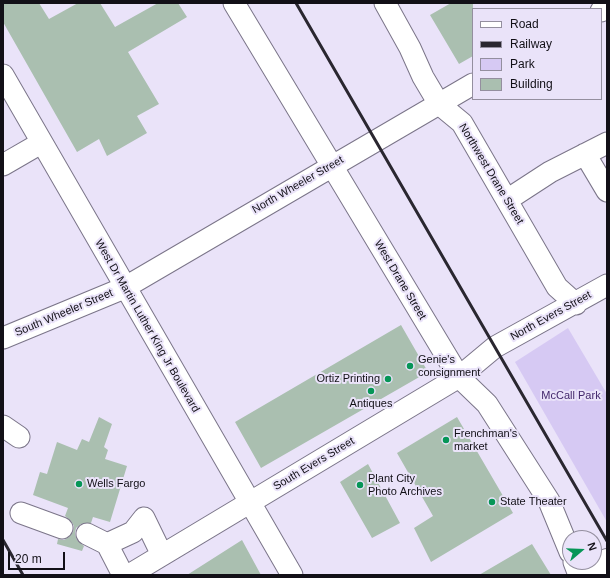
<!DOCTYPE html>
<html>
<head>
<meta charset="utf-8">
<style>
  body { margin:0 }
  #map { position:relative; width:610px; height:578px; overflow:hidden; background:#eae3f9; font-family:Helvetica,sans-serif }
  canvas { display:block }
  .frame { position:absolute; inset:0; border:4px solid #121017; pointer-events:none }
  .legend { position:absolute; left:472px; top:8px; width:130px; height:92px; box-sizing:border-box; background:#eae3f9; border:1px solid #948f9f; margin:0; padding:5px 7px; list-style:none; font-size:12px; color:#121017 }
  .legend li { display:flex; align-items:center; gap:8px; height:20px }
  .legend b { width:20px; border:1px solid #948f9f }
  .north { position:absolute; left:562px; top:530px; width:40px; height:40px; box-sizing:border-box; background:#eae3f9; border:1px solid #948f9f; border-radius:50%; rotate:71deg; font-size:11px; font-weight:700; line-height:16px; text-align:center; color:#121017 }
  .north::after { content:''; display:block; margin:auto; width:14px; height:18px; background:#069657; clip-path:polygon(50% 0,100% 100%,50% 72%,0 100%) }
  .scale { position:absolute; left:8px; top:552px; width:57px; height:18px; box-sizing:border-box; border:2px solid #121017; border-top:0; padding-left:5px; font-size:12px; line-height:14px; white-space:nowrap; color:#121017; -webkit-text-stroke:3px #eae3f9; paint-order:stroke }
</style>
</head>
<body>
<div id="map">
<canvas width="610" height="578"></canvas>
<div class="frame"></div>
<ul class="legend">
<li><b style="height:5px;background:#fff"></b>Road</li>
<li><b style="height:5px;background:#2a2730"></b>Railway</li>
<li><b style="height:11px;background:#d6c9f3"></b>Park</li>
<li><b style="height:11px;background:#aabfb0"></b>Building</li>
</ul>
<div class="north">N</div>
<div class="scale">20 m</div>
</div>
<script>
const ctx = document.querySelector('canvas').getContext('2d');
ctx.lineJoin = 'round';
function paint(path, color) {
  ctx.fillStyle = color;
  ctx.fill(path, 'evenodd');
}
function strokePath(path, color, width, dash) {
  ctx.strokeStyle = color;
  ctx.lineWidth = width;
  ctx.lineCap = dash ? 'butt' : 'round';
  ctx.setLineDash(dash || []);
  ctx.stroke(path);
}
function write(font, color, halo, rows, align = 'center') {
  ctx.font = font + ' Helvetica,sans-serif';
  ctx.lineWidth = 4;
  ctx.setLineDash([]);
  ctx.textBaseline = 'middle';
  ctx.strokeStyle = halo;
  ctx.fillStyle = color;
  for (const [text, x, y, turn = 0] of rows) {
    ctx.save();
    ctx.translate(x, y);
    ctx.rotate((+turn || 0) * Math.PI / 180);
    ctx.textAlign = isNaN(turn) ? turn : align;
    if (halo) ctx.strokeText(text, 0, 0);
    ctx.fillText(text, 0, 0);
    ctx.restore();
  }
}
const green = new Path2D(`
  M568 328 607 394V522L515 362Z`);
const building = new Path2D(`
  M3 3H39L49 19 78 3H100L115 27 158 3H178L187 17 128 52 159 104 137 116 147 133 107 156 99 139 77 152 3 22Z
  M451 3H473V56L459 64 430 15Z
  M401 325 428 372 261 468 235 422Z
  M99 417 112 424 104 447 108 450 105 459 127 466 110 522 93 517 91 523 81 524 76 528 75 534 77 540 84 546 82 551 57 544 58 539 64 540 69 537 73 532 74 526 71 521 65 516 68 508 33 495 40 472 47 474 57 442 77 450 82 439 89 442Z
  M457 417 513 513 431 562 414 528 433 516 397 453Z
  M368 464 400 523 372 538 340 482Z
  M242 540 261 575H187Z
  M532 544 551 575H479Z`);
const minor = new Path2D(`
  M234 3 459 377 487 404 549 501 570 552
  M385 3 410 48 423 77 439 104 462 123 557 287 576 304
  M601 11 607 8
  M3 75 292 575
  M585 154 607 191
  M3 165 41 143
  M507 200 550 172 607 143
  M3 338 124 288 473 84
  M3 426 19 437
  M21 513 62 528
  M87 534 107 544 123 575
  M107 544 133 532 144 518 162 555
  M574 562 579 575
  M129 575 459 377 495 347 607 285`);
const major = new Path2D(`
  M592 575 607 560`);
const rail = new Path2D(`
  M296 3 607 541
  M3 540 23 575`);
const markers = [
  [410,366,4,"#069657"],
  [388,379,4,"#069657"],
  [371,391,4,"#069657"],
  [446,440,4,"#069657"],
  [79,484,4,"#069657"],
  [360,485,4,"#069657"],
  [492,502,4,"#069657"]
];
const streetNames = [
  ["Northwest Drane Street",491,174,59],
  ["North Wheeler Street",298,185,-30],
  ["West Drane Street",400,280,59],
  ["South Wheeler Street",64,313,-23],
  ["North Evers Street",551,316,-29],
  ["West Dr Martin Luther King Jr Boulevard",147,326,60],
  ["South Evers Street",314,464,-31]
];
const poiNames = [
  ["Genie's",418,360],
  ["consignment",418,373],
  ["Ortiz Printing",380,379,"right"],
  ["Antiques",371,404,"center"],
  ["Frenchman's",454,434],
  ["market",454,447],
  ["Plant City",368,479],
  ["Photo Archives",368,492],
  ["Wells Fargo",87,484],
  ["State Theater",500,502]
];
const parkNames = [
  ["McCall Park",571,396]
];
paint(green, '#d6c9f3');
paint(building, '#aabfb0');
strokePath(minor, '#7b7589', 23);
strokePath(major, '#7b7589', 24);
strokePath(minor, '#fff', 21);
strokePath(major, '#fff', 22);
strokePath(rail, '#2a2730', 3);
for (const [x, y, r, color] of markers) {
  const dot = new Path2D();
  dot.arc(x, y, r, 0, 2 * Math.PI);
  ctx.fillStyle = color;
  ctx.fill(dot);
  strokePath(dot, '#eae3f9', 1.5);
}
write('11px', '#121017', '#eae3f9', streetNames);
write('11px', '#121017', '#eae3f9', poiNames, 'left');
write('11px', '#43276c', '#eae3f9', parkNames);
</script>
</body>
</html>
